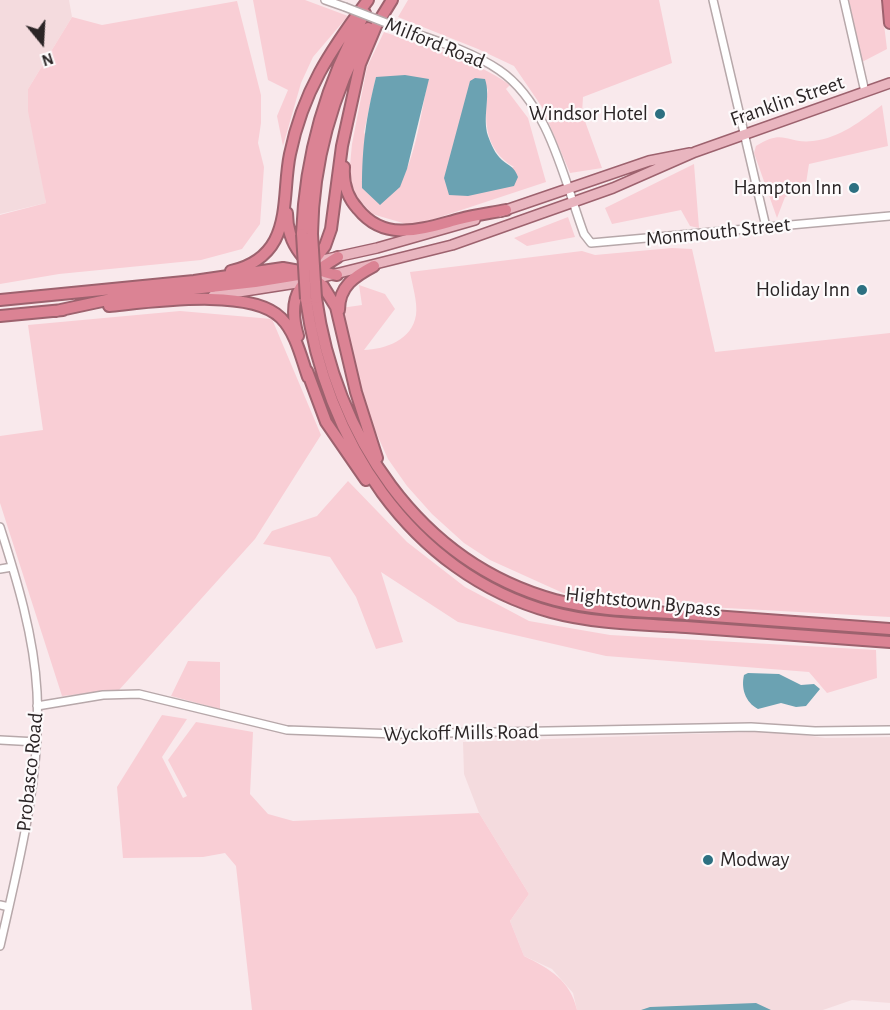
<!DOCTYPE html>
<html>
<head>
<meta charset="utf-8">
<style>
  body { margin:0 }
  #map { position:relative; width:890px; height:1010px; overflow:hidden; background:#f9e9ec; font-family:"Alegreya Sans",sans-serif }
  canvas { display:block }
  .north { position:absolute; left:12px; top:12px; width:60px; height:60px; -webkit-text-stroke:4px #fdfafb; paint-order:stroke; rotate:162deg; font-size:16px; font-weight:700; line-height:24px; text-align:center; color:#2b2526 }
  .north::after { content:''; display:block; margin:auto; width:21px; height:27px; background:#2b2526; clip-path:polygon(50% 0,100% 100%,50% 72%,0 100%) }
</style>
</head>
<body>
<div id="map">
<canvas width="890" height="1010"></canvas>
<div class="north">N</div>
</div>
<script>
const ctx = document.querySelector('canvas').getContext('2d');
ctx.lineJoin = 'round';
function paint(path, color) {
  ctx.fillStyle = color;
  ctx.fill(path, 'evenodd');
}
function strokePath(path, color, width, dash) {
  ctx.strokeStyle = color;
  ctx.lineWidth = width;
  ctx.lineCap = dash ? 'butt' : 'round';
  ctx.setLineDash(dash || []);
  ctx.stroke(path);
}
function write(font, color, halo, rows, align = 'center') {
  ctx.font = font + ' "Alegreya Sans",sans-serif';
  ctx.lineWidth = 4.5;
  ctx.setLineDash([]);
  ctx.textBaseline = 'middle';
  ctx.strokeStyle = halo;
  ctx.fillStyle = color;
  for (const [text, x, y, turn = 0] of rows) {
    ctx.save();
    ctx.translate(x, y);
    ctx.rotate((+turn || 0) * Math.PI / 180);
    ctx.textAlign = isNaN(turn) ? turn : align;
    if (halo) ctx.strokeText(text, 0, 0);
    ctx.fillText(text, 0, 0);
    ctx.restore();
  }
}
const built = new Path2D(`
  M0 0H69L72 17 28 89 46 203 0 214Z
  M777 731 825 738 890 737V1003L852 1000 823 1010H577L573 993 552 969 524 956 510 921 529 894 479 813 464 774 463 742Z`);
const green = new Path2D(`
  M253 0H305L348 16 313 57 301 83 283 146 277 116 288 90 268 80Z
  M408 0H659L672 63 583 97 582 113 602 168 570 173 542 107 514 66 478 49 398 17Z
  M849 0H881L887 49 862 62Z
  M237 1 261 95V123L258 143 264 167 260 224 242 249 201 260 59 274 0 284V215L46 203 28 111V89L72 17 102 25Z
  M384 32C427 47 473 59 510 85L506 89 528 118 546 182 413 226 372 214 356 196 349 176 352 144 367 67ZM376 77 428 79C422 108 414 175 391 193L364 132ZM488 88C484 120 484 150 514 167L444 178Z
  M882 105 888 146 809 164 805 190 785 197 777 218 754 153 756 146C785 128 785 144 813 141 840 138 861 121 882 105Z
  M694 164 699 228 690 226 681 210 612 224 605 208Z
  M568 217 575 237 527 246 514 238Z
  M672 248 692 249 715 352 890 333V617L671 605 563 593 490 560 464 543 432 514 407 486 388 459 362 401 341 308 362 305 359 285 385 294 395 309 364 350C386 349 412 340 416 315 418 303 412 284 410 272L582 251 595 255Z
  M180 311 272 319 321 435 255 539 119 690 62 696 0 503V436L43 430 28 325Z
  M348 481 407 542 465 587 529 621 610 635 876 650 877 678 827 693 809 672 606 656 458 622 381 572 403 642 376 649 356 597 330 557 263 544 272 531 317 516Z
  M188 661 220 662V709L171 696Z
  M162 715 187 719 162 757 183 798 187 796 168 760 196 722 253 732 250 794 268 814 293 821 479 813 529 894 510 921 524 956C550 969 570 980 577 1010H252L236 866 225 853 203 857 123 858 117 787Z`);
const water = new Path2D(`
  M405 75 429 79 407 169 400 187 380 205 362 188C362 146 366 118 376 77Z
  M475 78 485 79C491 97 482 117 488 136 491 144 495 154 502 160 510 167 514 166 518 177L514 186 468 196 449 195 444 178 470 81Z
  M748 673 779 674 801 685 814 684 820 689 806 706 796 707 781 703 758 709C745 702 741 688 744 675Z
  M756 1003 771 1010H641L650 1007Z`);
const minor = new Path2D(`
  M325 0 345 7
  M713 0 766 227
  M844 0 865 92
  M394 26C429 39 468 49 499 70 549 104 564 180 584 234L591 243 890 216
  M0 527C17 580 34 636 37 692 41 779 19 862 0 946
  M0 569 12 567
  M37 706 103 695 139 694 287 730 396 734 751 727 815 731 890 730
  M0 740 37 742
  M0 905 9 907`);
const major = new Path2D(`
  M500 212 649 161 690 153
  M309 263 377 248 475 220
  M213 296 303 282 452 245 613 188 695 152 890 83`);
const highway = new Path2D(`
  M888 0 890 23
  M344 167C343 182 347 197 358 209 386 244 425 228 460 219 475 215 491 213 506 210
  M287 213C287 243 306 271 337 275
  M302 234C305 155 326 82 365 13
  M312 234C313 162 333 92 368 28
  M231 271C249 267 266 257 275 240 288 215 284 182 290 154 303 91 330 51 368 0
  M316 298C335 434 417 562 555 600 598 611 643 611 686 614 754 619 822 624 890 629
  M306 299C325 438 409 573 551 612 595 624 641 624 686 627 754 632 822 637 890 642
  M0 300 194 281 283 268 305 272 323 286 336 307 356 392 377 458
  M109 306C150 302 251 287 281 318 296 333 301 357 308 377
  M339 310C339 286 355 276 374 266
  M56 311 121 297 255 282 298 275 307 270 325 246 331 229 342 146 360 64 376 26 392 0
  M0 316 63 310
  M298 336C285 292 304 278 338 257
  M307 371 326 422 366 480`);
const minorBridge = new Path2D(`
  M345 7 394 26`);
const highwayBridge = new Path2D(`
  M302 234 306 299
  M312 234 316 298`);
const markers = [
  [660,114,6,"#2d7081"],
  [854,188,6,"#2d7081"],
  [862,290,6,"#2d7081"],
  [708,860,6,"#2d7081"]
];
const streetNames = [
  ["Milford Road",435,43,22],
  ["Franklin Street",787,101,-19],
  ["Monmouth Street",718,232,-6],
  ["Hightstown Bypass",643,602,6],
  ["Wyckoff Mills Road",461,733,-1],
  ["Probasco Road",30,772,-84]
];
const poiNames = [
  ["Windsor Hotel",648,114],
  ["Hampton Inn",842,188],
  ["Holiday Inn",850,290],
  ["Modway",720,860,"left"]
];
paint(built, '#f4dbde');
paint(green, '#f9ced5');
paint(water, '#6ba2b2');
strokePath(minor, '#b7a8aa', 10);
strokePath(major, '#9d626e', 12);
strokePath(highway, '#9d626e', 14);
strokePath(minor, '#fff', 7);
strokePath(major, '#e9b5bf', 9);
strokePath(highway, '#db8394', 10);
strokePath(minorBridge, '#b7a8aa', 10, []);
strokePath(highwayBridge, '#9d626e', 14, []);
strokePath(minorBridge, '#fff', 7);
strokePath(highwayBridge, '#db8394', 10);
for (const [x, y, r, color] of markers) {
  const dot = new Path2D();
  dot.arc(x, y, r, 0, 2 * Math.PI);
  ctx.fillStyle = color;
  ctx.fill(dot);
  strokePath(dot, '#fdfafb', 2);
}
write('21px', '#2b2526', '#fdfafb', streetNames);
write('21px', '#2b2526', '#fdfafb', poiNames, 'right');
</script>
</body>
</html>
